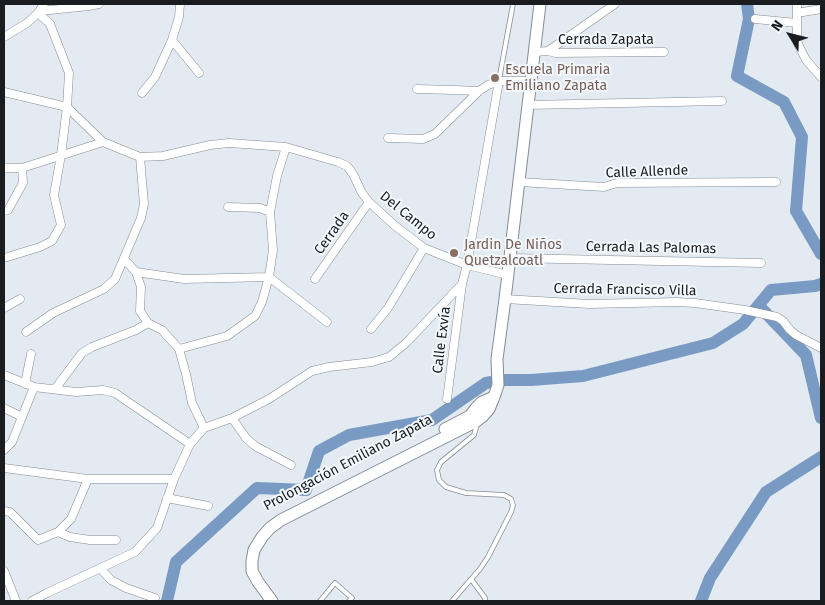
<!DOCTYPE html>
<meta charset="utf-8">
<style>
body{margin:0}
#map{position:relative;width:825px;height:605px;overflow:hidden;background:#e4eaf2;font-family:"Fira Sans",sans-serif}
canvas{display:block}
.frame{position:absolute;inset:0;border:5px solid #1a1c1f;pointer-events:none}
.north{position:absolute;left:765px;top:10px;width:50px;height:50px;-webkit-text-stroke:4px #f2f8fd;paint-order:stroke;rotate:306deg;font-size:14px;font-weight:700;line-height:20px;text-align:center;color:#1a1c1f}
.north::after{content:'';display:block;margin:auto;width:18px;height:22px;background:#1a1c1f;clip-path:polygon(50% 0,100% 100%,50% 72%,0 100%)}
</style>
<div id="map">
<canvas width="825" height="605"></canvas>
<div class="frame"></div>
<div class="north">N</div>
</div>
<script>
const c = document.querySelector('canvas').getContext('2d');
c.lineJoin = 'round';
const toPath = rows => new Path2D(rows.map(r => 'M' + r).join(''));
function trace(path, color, width, dash) { c.strokeStyle = color; c.lineWidth = width; c.lineCap = dash ? 'butt' : 'round'; c.setLineDash(dash || []); c.stroke(path); }
function label(font, color, halo, rows, align = 'center') {
  c.font = font + ' "Fira Sans",sans-serif'; c.lineWidth = 4; c.setLineDash([]); c.textBaseline = 'middle'; c.strokeStyle = halo; c.fillStyle = color; for (const [text, x, y, turn = 0] of rows) {
    c.save(); c.translate(x, y); c.rotate((+turn || 0) * Math.PI / 180); c.textAlign = isNaN(turn) ? turn : align; if (halo) c.strokeText(text, 0, 0); c.fillText(text, 0, 0); c.restore();
  }
}
const river = toPath([
 [747,4,749,19,737,76,784,102,802,137,796,211,821,254],
 [761,308,806,355,821,418],
 [167,601,176,562,257,488,306,490,319,451,349,435,432,420,486,383,502,380,531,380,583,376,713,343,743,324,771,290,815,286,821,284],
 [701,601,710,578,766,492,821,457]
]);
const lane = toPath([
 [499,80,513,4],
 [471,579,485,598,485,601],
 [320,601,335,583,352,598,349,601],
 [452,601,480,569,488,557,511,512,513,505,511,499,504,495,466,493,446,487,439,480,437,470,441,462,474,435,476,428,476,425]
]);
const street = toPath([
 [797,4,797,35,798,44,806,60,821,77],
 [40,11,89,6,99,4],
 [797,13,821,9],
 [755,19,797,23],
 [4,37,27,23,38,13,44,4],
 [172,40,199,73],
 [548,51,556,53,664,52],
 [534,52,548,51,615,4],
 [417,89,454,90,479,91],
 [4,92,67,107,103,142,140,157,163,156,210,145,229,143,286,147,338,162,347,166,353,174,362,193,369,202,394,225,424,248,467,265,508,275],
 [142,93,155,77,172,40,179,17,180,4],
 [527,105,722,101],
 [388,138,423,139,435,134,479,91,488,85,499,81,530,81],
 [4,168,22,168,103,142],
 [519,182,604,187,617,183,776,182],
 [228,207,260,208,270,212],
 [4,211,8,210,23,183,22,168],
 [4,258,40,247,52,241,61,225,54,195,61,155,67,107,69,73,50,24,38,13],
 [510,258,761,263],
 [124,259,136,272,141,287,140,311,148,323,162,330,179,349,186,374,192,403,204,428],
 [136,272,184,279,269,277,327,322],
 [315,279,369,202],
 [505,299,589,304,677,302,695,303,745,310,777,317,783,321,790,330,796,335,821,348],
 [4,308,20,299],
 [371,329,388,308,424,248],
 [26,332,53,313,104,289,115,279,141,218,144,204,140,157],
 [179,349,227,336,255,316,262,302,269,277,273,250,270,212,277,176,286,147],
 [4,375,34,387,76,392,103,390,115,393,190,444],
 [25,384,31,354],
 [55,389,82,353,92,347,136,330,148,323],
 [447,399,462,284],
 [4,408,22,417],
 [232,418,246,438,255,446,291,465],
 [4,450,12,442,34,387],
 [4,468,88,479,174,479],
 [167,498,208,506],
 [4,511,10,512,38,540,58,532,71,519,88,479],
 [58,532,70,537,90,540,116,540],
 [100,568,111,580,126,588,155,598],
 [4,571,16,601],
 [32,601,47,593,135,552,157,528,174,479,190,444,204,428,232,418,269,399,312,371,329,367,372,362,389,357,406,343,462,284,467,265,499,81]
]);
const secondary = toPath([
 [445,429,470,416,476,408,482,402,494,397],
 [272,601,258,582,252,571,252,561,254,550,262,537,270,528,281,520,475,422,483,416,489,409,494,397,498,385,497,359,505,299,540,4]
]);
const markers = [
 [495,78,5,"#8d6e63"],
 [454,253,5,"#8d6e63"]
];
const streetNames = [
 ["Cerrada Zapata",606,40],
 ["Calle Allende",647,172,-2],
 ["Del Campo",408,216,39],
 ["Cerrada",332,233,-55],
 ["Cerrada Las Palomas",651,248,1],
 ["Cerrada Francisco Villa",625,290,1],
 ["Calle Exvía",442,340,-83],
 ["Prolongación Emiliano Zapata",348,463,-28]
];
const educationNames = [
 ["Escuela Primaria",505,70],
 ["Emiliano Zapata",505,86],
 ["Jardin De Niños",464,245],
 ["Quetzalcoatl",464,261]
];
trace(river, '#799ac3', 12);
trace(lane, '#858b91', 5.5);
trace(street, '#858b91', 9);
trace(secondary, '#858b91', 13);
trace(lane, '#fff', 4);
trace(street, '#fff', 8);
trace(secondary, '#fff', 11);
for (const [x, y, r, color] of markers) { const dot = new Path2D(); dot.arc(x, y, r, 0, 2 * Math.PI); c.fillStyle = color; c.fill(dot); trace(dot, '#f2f8fd', 2); }
label('14px', '#1a1c1f', '#f2f8fd', streetNames);
label('14px', '#785e54', '#f2f8fd', educationNames, 'left');
</script>
